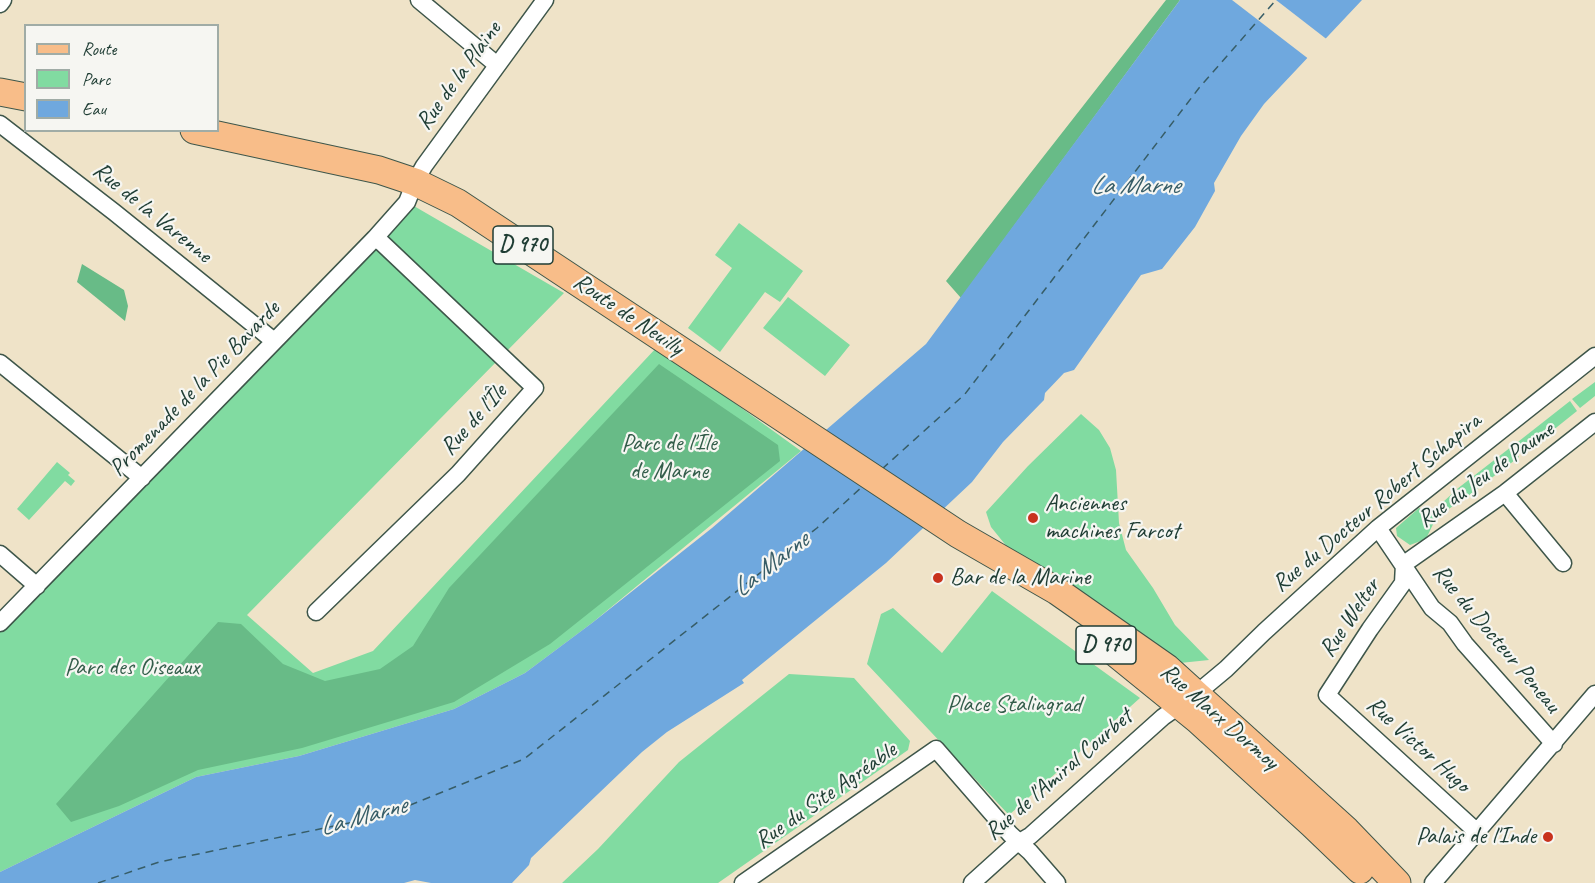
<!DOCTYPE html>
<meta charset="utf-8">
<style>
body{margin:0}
#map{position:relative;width:1595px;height:883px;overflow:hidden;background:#efe3c8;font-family:Caveat,sans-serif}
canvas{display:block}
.legend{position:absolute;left:24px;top:24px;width:195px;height:108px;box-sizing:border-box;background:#f6f6f2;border:2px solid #a0aca6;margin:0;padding:8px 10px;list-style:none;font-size:18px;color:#1f3d34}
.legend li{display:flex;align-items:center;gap:12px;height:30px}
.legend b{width:30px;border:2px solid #a0aca6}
</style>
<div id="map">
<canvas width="1595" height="883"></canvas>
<ul class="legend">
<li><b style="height:8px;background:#f8bd89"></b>Route</li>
<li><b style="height:16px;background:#81dba1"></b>Parc</li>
<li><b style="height:16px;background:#6fa8de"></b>Eau</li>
</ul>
</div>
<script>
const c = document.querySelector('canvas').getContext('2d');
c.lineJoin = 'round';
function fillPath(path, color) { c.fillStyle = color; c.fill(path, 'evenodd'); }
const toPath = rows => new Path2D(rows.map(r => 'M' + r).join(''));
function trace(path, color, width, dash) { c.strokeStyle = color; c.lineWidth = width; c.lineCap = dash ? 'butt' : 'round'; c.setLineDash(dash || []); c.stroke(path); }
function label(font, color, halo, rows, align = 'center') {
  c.font = font + ' Caveat,sans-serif'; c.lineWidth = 4.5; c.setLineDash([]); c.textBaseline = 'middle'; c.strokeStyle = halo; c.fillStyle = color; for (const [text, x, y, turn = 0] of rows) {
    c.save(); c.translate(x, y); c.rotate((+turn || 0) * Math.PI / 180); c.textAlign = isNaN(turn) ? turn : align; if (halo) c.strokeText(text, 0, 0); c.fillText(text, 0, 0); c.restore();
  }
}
const green = toPath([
 [407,202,564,293,247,615,313,673,373,651,657,347,801,451,592,623,525,673,454,709,299,756,196,777,0,872,0,623],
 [739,223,803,271,780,302,765,292,720,352,688,328,732,268,715,255],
 [788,297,850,345,825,376,763,328],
 [1595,382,1595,396,1580,408,1572,399],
 [1570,401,1577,411,1522,455,1514,445],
 [1081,414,1099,430,1110,448,1116,470,1119,523,1126,550,1153,588,1175,625,1209,660,1180,663,1008,548,991,527,986,512,1028,466],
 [1511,447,1519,457,1464,499,1457,489],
 [57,462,70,473,68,475,75,481,71,486,65,481,29,520,17,509],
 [1454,492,1460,501,1436,518,1426,539,1410,545,1397,536,1396,528,1419,508,1432,512],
 [992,591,1140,698,1009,815,867,664,881,614,893,608,942,653],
 [789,674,854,678,910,741,908,750,718,883,562,883,598,849,679,762]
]);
const forest = toPath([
 [1166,0,1180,0,961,298,946,281],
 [82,264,124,290,128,306,125,321,77,282],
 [659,364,778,445,780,461,550,644,454,702,302,748,198,770,119,806,71,822,56,804,218,622,241,624,283,664,325,681,380,669,413,646,449,588]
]);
const water = toPath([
 [1180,0,1362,0,1264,104,1241,136,1214,183,1215,191,1195,227,1162,269,1141,275,1074,370,1064,373,1045,393,1044,400,1003,442,972,482,886,563,742,680,744,683,667,732,642,752,531,858,529,865,512,883,431,883,415,880,404,883,0,883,0,872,196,777,299,756,454,709,525,673,592,623,712,528,926,344]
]);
const pier = toPath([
 [1232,0,1276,0,1329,41,1310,60]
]);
const ferry = toPath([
 [882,469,965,394,1199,88,1276,0],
 [98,883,159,862,383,816,524,759,817,528,863,486]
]);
const minor = toPath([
 [419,0,497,65],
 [0,4,3,0],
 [0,124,114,212,274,341],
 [0,363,142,478],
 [1505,493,1563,563],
 [1378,528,1432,608,1450,623,1465,644,1554,744],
 [0,554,37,586],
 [1404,564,1403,583,1370,629,1327,695,1476,831],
 [1404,564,1505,493,1595,422],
 [316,612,458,474,535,388,382,243,375,238],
 [0,623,375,238,407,202,415,182,424,166,545,0],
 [743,883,936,749,1010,834,1030,852,1057,883],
 [972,883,1013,846,1030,836,1163,717,1196,694,1226,669,1264,632,1378,528,1595,356],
 [1433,883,1595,694]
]);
const primary = toPath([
 [0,92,26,97],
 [194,130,379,170,415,182,458,203,958,534,1057,591,1167,668,1346,830,1397,883],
 [1113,651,1198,720,1312,824,1360,870]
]);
const markers = [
 [1033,518,6,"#c8321e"],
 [938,578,6,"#c8321e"],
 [1548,837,6,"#c8321e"]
];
const shields = [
 [523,245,60],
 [1106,645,60]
];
const shieldNames = [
 ["D 970",523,245],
 ["D 970",1106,645]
];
const streetNames = [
 ["Rue de la Plaine",459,76,-54],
 ["Rue de la Varenne",152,213,39],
 ["Route de Neuilly",628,315,34],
 ["Promenade de la Pie Bavarde",195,389,-46],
 ["Rue de l'Île",474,420,-48],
 ["Rue du Jeu de Paume",1486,475,-36],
 ["Rue du Docteur Robert Schapira",1377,503,-40],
 ["Rue Welter",1350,618,-56],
 ["Rue du Docteur Peneau",1496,639,50],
 ["Rue Marx Dormoy",1219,717,41],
 ["Rue Victor Hugo",1418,745,42],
 ["Rue de l'Amiral Courbet",1059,775,-41],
 ["Rue du Site Agréable",826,796,-35]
];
const parkNames = [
 ["Parc de l'Île",669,444],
 ["de Marne",669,472],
 ["Parc des Oiseaux",132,668],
 ["Place Stalingrad",1014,705]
];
const poiNames = [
 ["Anciennes",1045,504],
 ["machines Farcot",1045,532],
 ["Bar de la Marine",950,578],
 ["Palais de l'Inde",1536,837,"right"]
];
const waterNames = [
 ["La Marne",1135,186],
 ["La Marne",771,565,-38],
 ["La Marne",363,817,-15]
];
fillPath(green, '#81dba1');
fillPath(forest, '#68bb87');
fillPath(water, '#6fa8de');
fillPath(pier, '#efe3c8');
trace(ferry, '#375d67', 1.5, [8, 6]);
trace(minor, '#3e564a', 19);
trace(primary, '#3e564a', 29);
trace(minor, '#fff', 16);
trace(primary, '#f8bd89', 27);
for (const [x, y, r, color] of markers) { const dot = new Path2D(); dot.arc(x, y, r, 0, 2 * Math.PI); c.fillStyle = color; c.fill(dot); trace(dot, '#f6f6f2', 2); }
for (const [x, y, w] of shields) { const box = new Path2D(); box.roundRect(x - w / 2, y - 19, w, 38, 4.5); c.fillStyle = '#f6f6f2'; c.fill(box); trace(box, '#1f3d34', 1.5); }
label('bold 22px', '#1f3d34', null, shieldNames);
label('24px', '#1f3d34', '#f6f6f2', streetNames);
label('24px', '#335d4a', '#f6f6f2', parkNames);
label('24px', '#1f3d34', '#f6f6f2', poiNames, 'left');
label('italic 26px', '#375d67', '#f6f6f2', waterNames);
</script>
